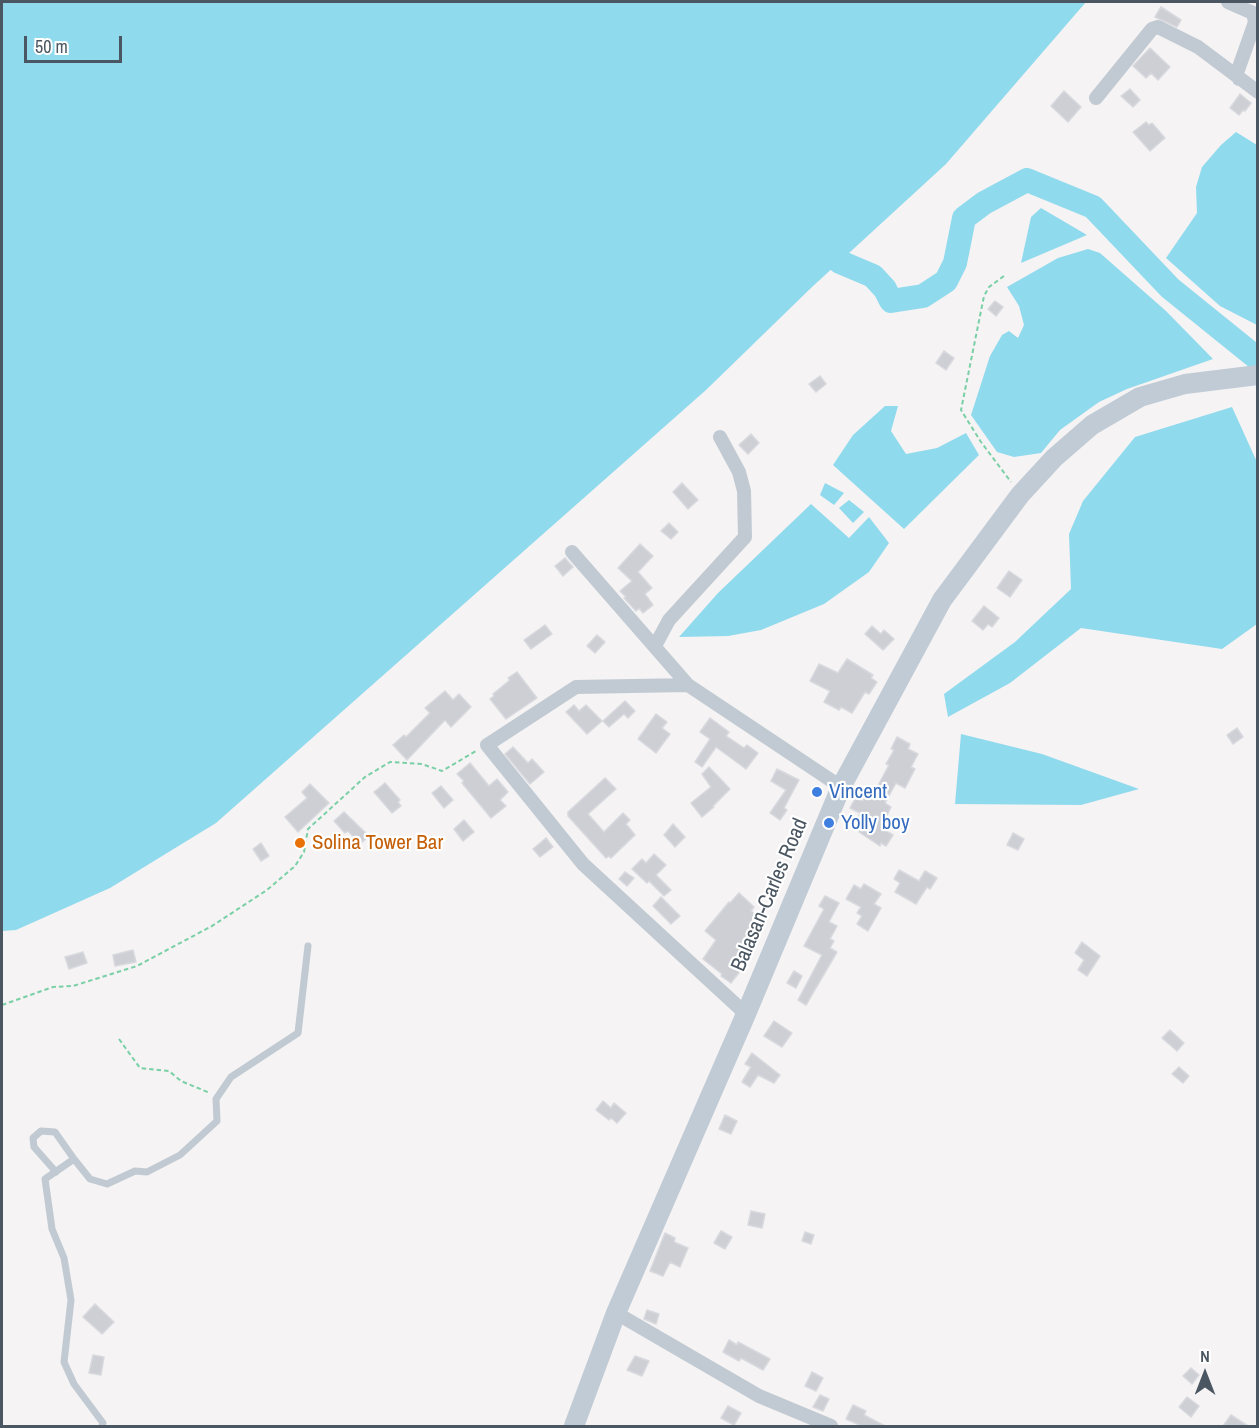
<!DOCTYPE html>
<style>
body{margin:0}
#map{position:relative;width:1259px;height:1428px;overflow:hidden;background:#f5f3f3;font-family:"Archivo Narrow",sans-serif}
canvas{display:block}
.frame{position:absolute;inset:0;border:3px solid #4a5661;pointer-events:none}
.north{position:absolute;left:1175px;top:1344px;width:60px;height:60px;-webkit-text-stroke:4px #fff;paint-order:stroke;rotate:0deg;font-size:16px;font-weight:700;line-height:24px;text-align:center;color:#4a5661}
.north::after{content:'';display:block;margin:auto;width:21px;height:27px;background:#4a5661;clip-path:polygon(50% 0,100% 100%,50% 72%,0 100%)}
.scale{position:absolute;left:24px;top:36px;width:98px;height:27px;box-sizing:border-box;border:3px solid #4a5661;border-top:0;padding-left:8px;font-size:18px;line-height:21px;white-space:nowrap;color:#4a5661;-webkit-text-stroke:4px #fff;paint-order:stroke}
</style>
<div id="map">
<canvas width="1259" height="1428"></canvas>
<div class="frame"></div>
<div class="north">N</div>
<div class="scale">50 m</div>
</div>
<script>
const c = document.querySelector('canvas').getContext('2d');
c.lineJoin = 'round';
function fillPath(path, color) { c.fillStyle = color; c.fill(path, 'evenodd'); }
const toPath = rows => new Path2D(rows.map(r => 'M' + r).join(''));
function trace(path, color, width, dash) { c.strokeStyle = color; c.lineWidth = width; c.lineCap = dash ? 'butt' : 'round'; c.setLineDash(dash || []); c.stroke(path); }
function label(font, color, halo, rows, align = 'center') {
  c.font = font + ' "Archivo Narrow",sans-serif'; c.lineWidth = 4.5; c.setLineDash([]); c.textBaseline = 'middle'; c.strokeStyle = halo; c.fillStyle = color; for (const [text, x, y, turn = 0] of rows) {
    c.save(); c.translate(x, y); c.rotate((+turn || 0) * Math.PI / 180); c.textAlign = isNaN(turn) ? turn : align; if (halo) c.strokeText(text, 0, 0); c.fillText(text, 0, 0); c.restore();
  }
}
const water = toPath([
 [2,2,1086,2,946,164,812,287,706,390,216,823,110,888,16,930,2,931],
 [1236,132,1257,145,1257,325,1220,306,1166,258,1197,213,1196,187,1202,167,1221,145],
 [1041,208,1087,235,1021,263,1031,217],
 [1088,249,1100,253,1166,311,1213,359,1127,389,1099,402,1060,430,1041,453,1014,457,997,452,971,415,990,356,1002,335,1009,331,1018,338,1024,325,1019,306,1007,287,1058,258],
 [885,406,898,406,891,431,906,454,937,448,966,433,979,455,904,529,833,465,853,435],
 [1232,407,1257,462,1257,624,1222,649,1081,628,1010,683,948,717,944,694,1015,642,1071,589,1069,534,1083,501,1135,437],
 [825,483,844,493,834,505,820,495],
 [849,500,864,512,853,523,839,508],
 [811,504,849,538,869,517,889,543,869,572,824,604,761,630,728,636,679,637,718,593],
 [961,734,1042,754,1139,789,1081,805,955,804]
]);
const river = toPath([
 [840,262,873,276,885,289,891,301,923,296,946,281,955,263,964,218,984,203,1027,180,1093,207,1170,288,1258,359]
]);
const building = toPath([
 [1161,7,1181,20,1177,27,1155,17,1161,7],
 [1150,48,1170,67,1158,80,1151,73,1146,78,1133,66,1150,48],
 [1130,89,1140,100,1133,107,1121,96,1130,89],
 [1064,91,1081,107,1068,122,1051,106,1064,91],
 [1240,94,1251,103,1245,111,1243,110,1239,115,1230,108,1240,94],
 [1146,122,1149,125,1152,123,1165,138,1150,151,1133,132,1146,122],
 [995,301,1003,307,996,316,988,309,995,301],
 [944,351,954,358,946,370,936,363,944,351],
 [820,376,826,384,816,392,809,384,820,376],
 [751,434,759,443,748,454,739,445,751,434],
 [682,483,698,500,688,509,673,492,682,483],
 [669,523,678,532,671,539,661,531,669,523],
 [640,544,653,556,638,572,652,588,645,594,653,605,643,613,639,608,636,611,624,598,626,597,620,591,632,581,618,568,640,544],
 [565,558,573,567,563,576,555,566,565,558],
 [1009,571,1022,580,1010,597,997,588,1009,571],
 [984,606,999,618,992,627,988,624,983,630,972,621,984,606],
 [545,625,552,634,531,649,524,640,545,625],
 [872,626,881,634,884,630,894,639,883,650,865,634,872,626],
 [597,635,605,642,595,653,587,646,597,635],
 [847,659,873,675,871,678,877,682,869,694,865,692,852,713,841,707,839,710,824,702,830,691,810,681,819,664,838,673,847,659],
 [517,672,537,698,506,719,490,699,494,696,493,694,510,680,508,678,517,672],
 [445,691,453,700,459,694,471,707,451,727,445,720,407,760,393,745,404,735,406,737,430,713,425,708,445,691],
 [625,701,635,711,628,718,624,714,609,727,603,721,625,701],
 [574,705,579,711,586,705,602,721,587,734,566,712,574,705],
 [656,714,667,722,662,728,670,734,656,753,638,739,656,714],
 [710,718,729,732,726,736,744,748,747,745,758,753,746,769,716,747,702,767,695,762,710,739,700,732,710,718],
 [1237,728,1243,737,1233,744,1227,735,1237,728],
 [897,737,910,744,908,749,918,754,911,767,915,769,905,788,896,783,885,803,891,807,881,828,893,835,886,846,881,843,880,846,859,832,863,826,856,823,860,813,850,808,856,797,863,801,868,791,874,793,889,765,886,764,894,750,891,749,897,737],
 [513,747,528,763,532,759,544,772,530,784,505,754,513,747],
 [470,763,489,786,497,779,508,792,500,800,506,806,491,818,462,783,464,781,457,774,470,763],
 [709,767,730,789,713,806,714,807,702,817,691,803,711,787,702,774,709,767],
 [777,769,799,780,784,808,787,810,780,820,770,813,786,790,771,781,777,769],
 [605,778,616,789,588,814,604,832,623,813,630,820,626,824,635,835,611,858,609,856,606,858,568,816,568,812,605,778],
 [385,783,400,800,398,802,401,806,392,813,374,792,385,783],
 [310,784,329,803,298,832,285,817,307,798,302,792,310,784],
 [441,786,453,800,444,808,432,793,441,786],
 [344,812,369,836,360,844,348,831,345,833,334,821,344,812],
 [464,820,474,832,463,841,454,829,464,820],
 [673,824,685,837,675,847,664,835,673,824],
 [1013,833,1024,839,1018,850,1007,845,1013,833],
 [546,838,553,847,540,857,533,849,546,838],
 [261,843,269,856,261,861,253,849,261,843],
 [654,854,666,865,656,875,671,890,664,896,649,881,647,883,632,869,642,859,646,863,654,854],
 [899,870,919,881,925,871,937,878,930,889,927,887,916,904,895,892,900,883,894,879,899,870],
 [625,872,634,878,627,886,619,879,625,872],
 [864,884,881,894,874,904,881,908,868,931,857,924,862,916,857,913,861,907,846,899,854,885,861,889,864,884],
 [739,893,754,907,751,911,763,920,732,964,741,970,731,983,721,976,722,974,703,959,716,940,705,931,729,902,730,903,739,893],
 [825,896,839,903,829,922,837,926,830,939,834,941,830,948,837,952,806,1005,798,1000,822,955,804,946,824,909,819,906,825,896],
 [661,897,680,916,671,924,653,906,661,897],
 [1082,942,1100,956,1087,976,1078,970,1084,960,1075,953,1082,942],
 [133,950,136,962,115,966,113,955,133,950],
 [83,952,87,963,69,969,65,957,83,952],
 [794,971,802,976,796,988,787,983,794,971],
 [774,1021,792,1033,782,1047,764,1036,774,1021],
 [1170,1030,1184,1043,1177,1051,1162,1038,1170,1030],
 [752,1053,780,1075,774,1083,758,1075,750,1087,742,1082,751,1067,745,1064,752,1053],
 [1179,1067,1189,1076,1183,1083,1172,1074,1179,1067],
 [603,1101,611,1108,614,1103,626,1113,617,1123,611,1118,609,1120,596,1110,603,1101],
 [725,1115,737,1121,731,1134,719,1129,725,1115],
 [751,1211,765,1214,762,1228,748,1225,751,1211],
 [721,1231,732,1237,725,1249,714,1243,721,1231],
 [805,1232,814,1235,811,1244,802,1241,805,1232],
 [665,1233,675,1238,674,1242,688,1248,680,1267,670,1262,663,1276,650,1271,665,1233],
 [95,1304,114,1322,102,1334,83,1317,95,1304],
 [647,1310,659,1314,656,1324,644,1319,647,1310],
 [729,1340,737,1345,738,1342,770,1359,763,1370,741,1358,739,1361,723,1352,729,1340],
 [93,1355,104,1357,101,1375,89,1373,93,1355],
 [635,1356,649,1361,642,1376,627,1370,635,1356],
 [1191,1368,1199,1375,1192,1384,1183,1376,1191,1368],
 [812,1372,823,1378,816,1391,805,1386,812,1372],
 [820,1395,829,1399,823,1411,813,1407,820,1395],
 [1187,1397,1199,1406,1191,1417,1179,1407,1187,1397],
 [853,1405,866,1411,864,1415,885,1426,862,1426,846,1419,853,1405],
 [728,1406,741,1413,734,1425,721,1418,728,1406],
 [1231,1415,1248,1426,1223,1426,1231,1415]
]);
const path = toPath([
 [1004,276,989,287,984,296,961,410,981,442,1011,482],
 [2,1005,53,987,73,986,137,966,212,926,267,890,295,866,304,852,308,829,365,777,390,762,422,764,442,771,476,751],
 [119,1039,140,1068,169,1071,181,1081,210,1093]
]);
const service = toPath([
 [56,1172,34,1147,33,1138,41,1131,55,1132,74,1159],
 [102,1426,103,1423,74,1384,64,1362,71,1300,64,1258,52,1229,45,1179,74,1159,90,1179,107,1184,135,1171,147,1172,180,1155,217,1121,216,1099,231,1077,298,1033,308,946]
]);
const minor = toPath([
 [1228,2,1253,13,1255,22,1237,73,1239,79],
 [1096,98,1152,29,1158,27,1198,47,1258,92],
 [572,552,688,685],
 [655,646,669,620,745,537,744,491,739,472,720,437],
 [746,1014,583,864,487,745,576,687,688,685,841,787],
 [616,1313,759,1396,831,1426]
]);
const secondary = toPath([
 [574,1426,616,1313,746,1014,841,787,942,600,1020,495,1054,458,1092,425,1140,397,1185,384,1258,375]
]);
const markers = [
 [817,792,6,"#3f7fe0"],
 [829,823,6,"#3f7fe0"],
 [300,843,6,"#e8710a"]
];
const shopNames = [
 ["Vincent",829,792],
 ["Yolly boy",841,823]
];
const foodNames = [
 ["Solina Tower Bar",312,843]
];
const streetNames = [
 ["Balasan-Carles Road",770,895,-67]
];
fillPath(water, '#90daee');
trace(river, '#90daee', 24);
fillPath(building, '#cdcfd5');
trace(building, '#d7d9de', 1.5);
trace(path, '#7ad0a6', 2, [4.5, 3]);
trace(service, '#c1cad2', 7);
trace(minor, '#c1cad2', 14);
trace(secondary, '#c1cbd6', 20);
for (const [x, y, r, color] of markers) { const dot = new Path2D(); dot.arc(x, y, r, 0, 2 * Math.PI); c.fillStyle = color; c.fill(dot); trace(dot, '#fff', 2); }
label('21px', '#366cbe', '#fff', shopNames, 'left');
label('21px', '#c56008', '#fff', foodNames, 'left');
label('21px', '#4a5661', '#fff', streetNames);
</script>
